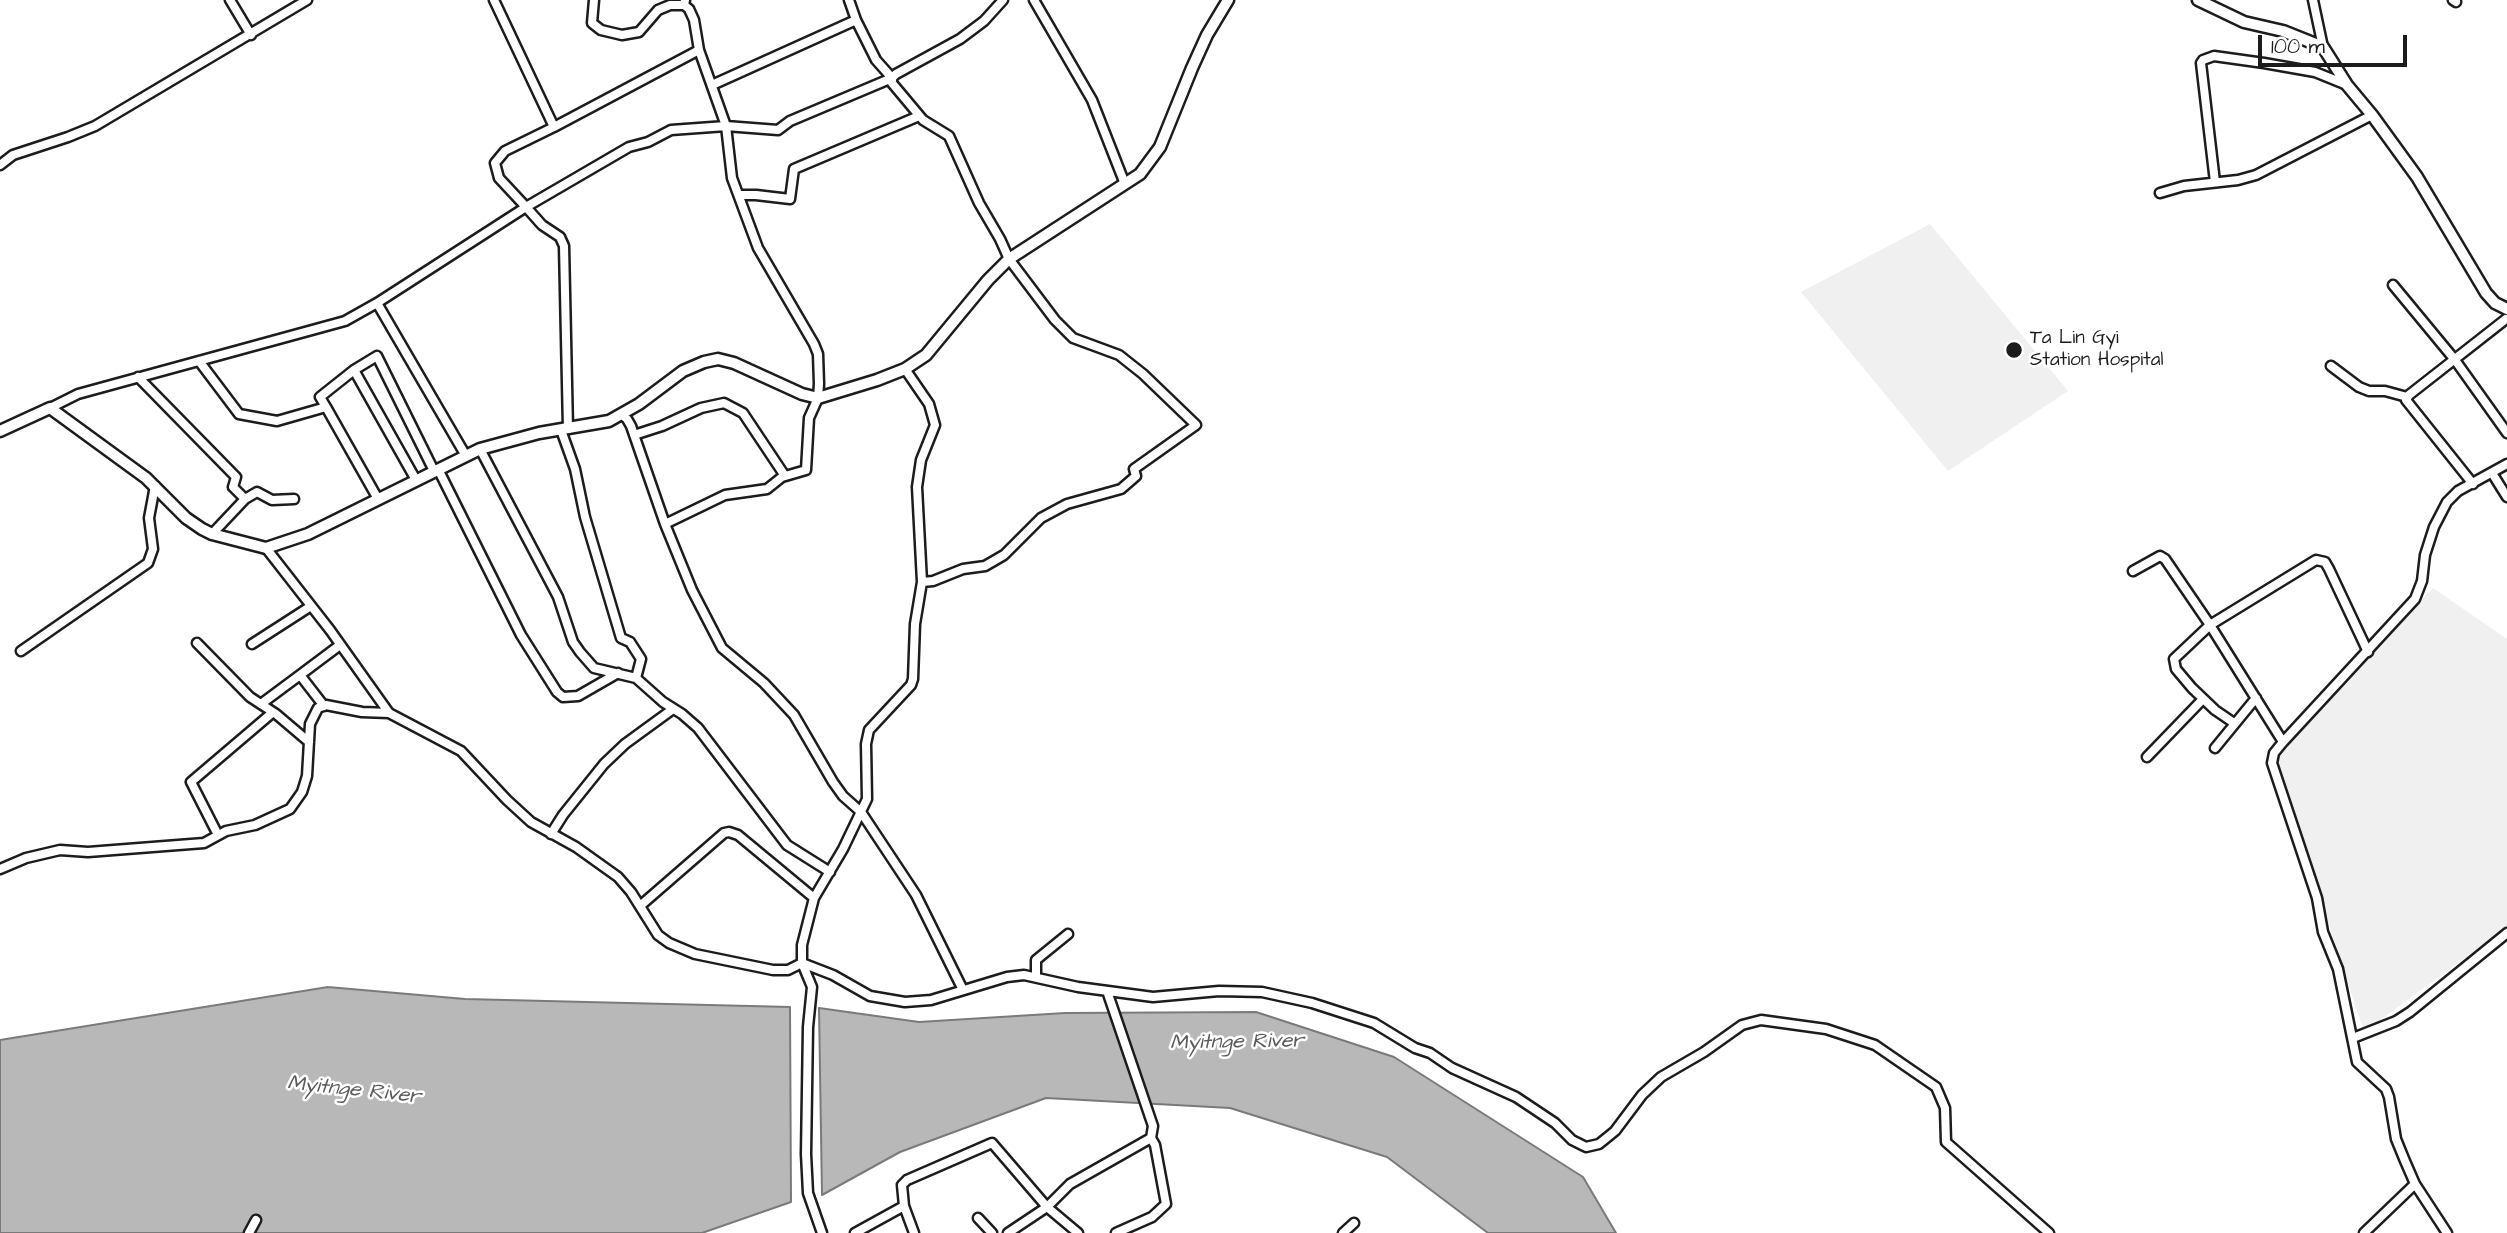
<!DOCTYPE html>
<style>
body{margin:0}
#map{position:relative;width:2507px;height:1233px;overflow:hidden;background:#fff;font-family:"Architects Daughter",sans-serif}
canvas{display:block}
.scale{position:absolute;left:2258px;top:35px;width:149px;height:32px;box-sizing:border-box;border:4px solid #1c1c1c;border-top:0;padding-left:9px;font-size:21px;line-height:24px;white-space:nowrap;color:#1c1c1c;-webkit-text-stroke:5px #fff;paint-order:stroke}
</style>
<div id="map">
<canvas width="2507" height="1233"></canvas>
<div class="scale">100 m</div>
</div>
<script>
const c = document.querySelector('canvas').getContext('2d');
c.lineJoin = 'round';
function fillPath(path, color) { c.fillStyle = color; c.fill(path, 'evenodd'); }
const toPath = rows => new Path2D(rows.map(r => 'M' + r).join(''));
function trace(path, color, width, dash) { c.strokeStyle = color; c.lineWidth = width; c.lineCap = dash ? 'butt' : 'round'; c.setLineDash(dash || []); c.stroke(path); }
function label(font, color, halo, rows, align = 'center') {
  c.font = font + ' "Architects Daughter",sans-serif'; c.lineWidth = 5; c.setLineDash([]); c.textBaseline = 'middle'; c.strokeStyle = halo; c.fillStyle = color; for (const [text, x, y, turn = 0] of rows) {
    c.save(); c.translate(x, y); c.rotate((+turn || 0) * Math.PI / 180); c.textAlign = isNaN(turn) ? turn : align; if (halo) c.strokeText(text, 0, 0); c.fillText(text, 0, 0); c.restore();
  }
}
const built = toPath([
 [1930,224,2068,391,1948,471,1801,292],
 [2433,588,2507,639,2507,927,2364,1032,2275,760,2372,650]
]);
const water = toPath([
 [328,987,465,999,790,1007,791,1202,702,1233,0,1233,0,1040,328,987],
 [819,1008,919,1022,1065,1013,1256,1012,1394,1057,1583,1177,1616,1233,1488,1233,1387,1157,1230,1108,1046,1098,900,1152,822,1195,819,1008]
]);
const minor = toPath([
 [230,0,251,35],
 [594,0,592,23,601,30,622,35,639,32,658,10,670,5,684,5],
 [1034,0,1092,100,1125,184],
 [2313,0,2323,47],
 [2453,0,2456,2],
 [712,85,856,20,849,0],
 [554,127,699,50],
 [0,165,13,155,68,137,95,126,307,0],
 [2215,182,2201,63,2203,60,2214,56,2264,63,2315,72,2347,85],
 [2160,193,2184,186,2238,180,2256,175,2372,115],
 [739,195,756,195,790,199,794,169,919,116],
 [2393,285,2455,360,2507,433],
 [377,303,466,456],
 [199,361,239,414,277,421,326,407,378,499],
 [2331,366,2359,387,2369,391,2385,391,2407,397],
 [354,370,416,480],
 [138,377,236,477,233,487,245,499],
 [326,407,320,397,354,370,377,356,434,471],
 [50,408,78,394,345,321,377,303,526,207,499,178,495,163,505,151,554,127,494,0],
 [621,414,627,419,631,426,665,524,692,590,722,648,764,683,794,715,833,782,843,796,861,812,916,895,963,990],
 [568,429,564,246,560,237,542,225,526,207,629,147,648,142,671,130,726,126,778,130,790,121,892,78,876,60,856,20],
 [561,430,575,469,585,517,621,638,630,642,641,659,636,678,663,702,682,714,698,728,787,845,830,872],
 [634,435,662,426,701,408,724,403,743,413,785,476],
 [480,449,558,597,573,642,580,652,594,668,636,678],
 [438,469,521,635,557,692,563,697,578,696,618,673],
 [2492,473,2507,497],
 [2473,484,2406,400,2409,395,2506,319],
 [665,524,725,495,767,489,782,477,806,470,809,418,818,398,819,384,818,354,814,344,758,248,732,178,726,126,699,50,694,20,689,9,684,5,685,0],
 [212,534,245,499,257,492,272,500,294,499],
 [266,548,330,630,389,713,461,751,507,800,531,822,576,847,618,877,631,892,658,935,669,943,695,954,773,970,788,970,802,963,833,975,870,996,905,1002,931,1000,1007,977,1024,975,1078,987,1153,997,1219,991,1262,992,1312,1003,1374,1023,1415,1048,1430,1053,1452,1068,1516,1097,1555,1123,1572,1140,1586,1147,1599,1144,1615,1131,1642,1095,1661,1077,1704,1052,1742,1025,1761,1020,1826,1029,1875,1045,1936,1087,1945,1108,1946,1142,2049,1233],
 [2133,571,2160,556,2165,559,2210,625,2283,742],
 [922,582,933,581,963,569,985,566,1004,555,1041,518,1067,504,1121,489,1136,476,1134,469,1196,425,1143,374,1119,355,1073,338,1055,320,1009,259,1000,239,979,203,949,136,923,120,892,83,892,78,896,74,960,39,984,21,1003,0],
 [197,643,250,697,276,714,309,742],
 [252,644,311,606],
 [21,651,148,563,153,549,149,518,155,486],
 [300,675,340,645],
 [261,704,300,675,324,706],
 [2234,723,2215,710,2192,688,2176,669,2174,659,2210,625,2316,560,2325,562,2329,569,2368,652],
 [2215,748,2256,698],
 [2147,757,2203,699],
 [551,834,563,815,604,764,625,744,673,709],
 [218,835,191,782,272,713],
 [0,869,26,858,60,850,88,852,204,843,226,831,255,825,290,809,302,792,307,776,310,724,318,708,326,705,362,712,389,713],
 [640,906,724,833,729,832,738,835,814,898],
 [1036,977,1036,960,1068,934],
 [2353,1038,2396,1021,2410,1012,2507,933],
 [904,1206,902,1185,907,1180,992,1143,1047,1207,1078,1233],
 [978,1218,992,1233],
 [249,1233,256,1220],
 [822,1233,808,1193,806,1154,808,1027,812,987,802,963,802,945,814,898,843,849,867,799,866,744,869,730,911,685,913,679,915,624,922,582,917,487,921,460,935,425,929,404,905,369],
 [855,1233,904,1206,914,1233],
 [1008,1233,1047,1207,1070,1184,1151,1138,1153,1126,1107,991],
 [1116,1233,1152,1217,1166,1204,1155,1145,1151,1138],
 [1343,1233,1354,1223],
 [2364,1233,2415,1184],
 [2447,1233,2415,1184,2405,1161,2396,1139,2389,1097,2386,1089,2357,1062,2338,969,2323,932,2317,898,2272,763,2274,753,2283,742,2415,599,2422,581,2425,555,2434,527,2447,502,2458,491,2507,464]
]);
const tertiary = toPath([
 [2198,0,2244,22,2283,31,2323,47,2347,85,2372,115,2417,177,2486,293,2495,303,2507,309],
 [0,431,50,408,146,478,186,518,202,529,212,534,266,548,308,534,480,449,539,433,609,421,639,404,683,371,704,362,718,359,734,363,802,394,818,398,877,380,905,369,926,355,988,280,1009,259,1140,174,1160,147,1192,68,1207,35,1228,0]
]);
const markers = [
 [2014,350,9,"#1c1c1c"]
];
const poiNames = [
 ["Ta Lin Gyi",2030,339],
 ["Station Hospital",2030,361]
];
const waterNames = [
 ["Myitnge River",1237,1043,-1],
 ["Myitnge River",354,1091,6]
];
fillPath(built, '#f0f0f0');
fillPath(water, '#b8b8b8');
trace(water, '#7a7a7a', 2);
trace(minor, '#1c1c1c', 13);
trace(tertiary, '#1c1c1c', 15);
trace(minor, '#fff', 8);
trace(tertiary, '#fff', 10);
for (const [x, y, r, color] of markers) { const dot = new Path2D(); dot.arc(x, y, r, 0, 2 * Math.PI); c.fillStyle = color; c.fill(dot); trace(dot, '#fff', 2.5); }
label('19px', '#1c1c1c', '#fff', poiNames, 'left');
label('italic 21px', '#5a5a5a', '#fff', waterNames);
</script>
